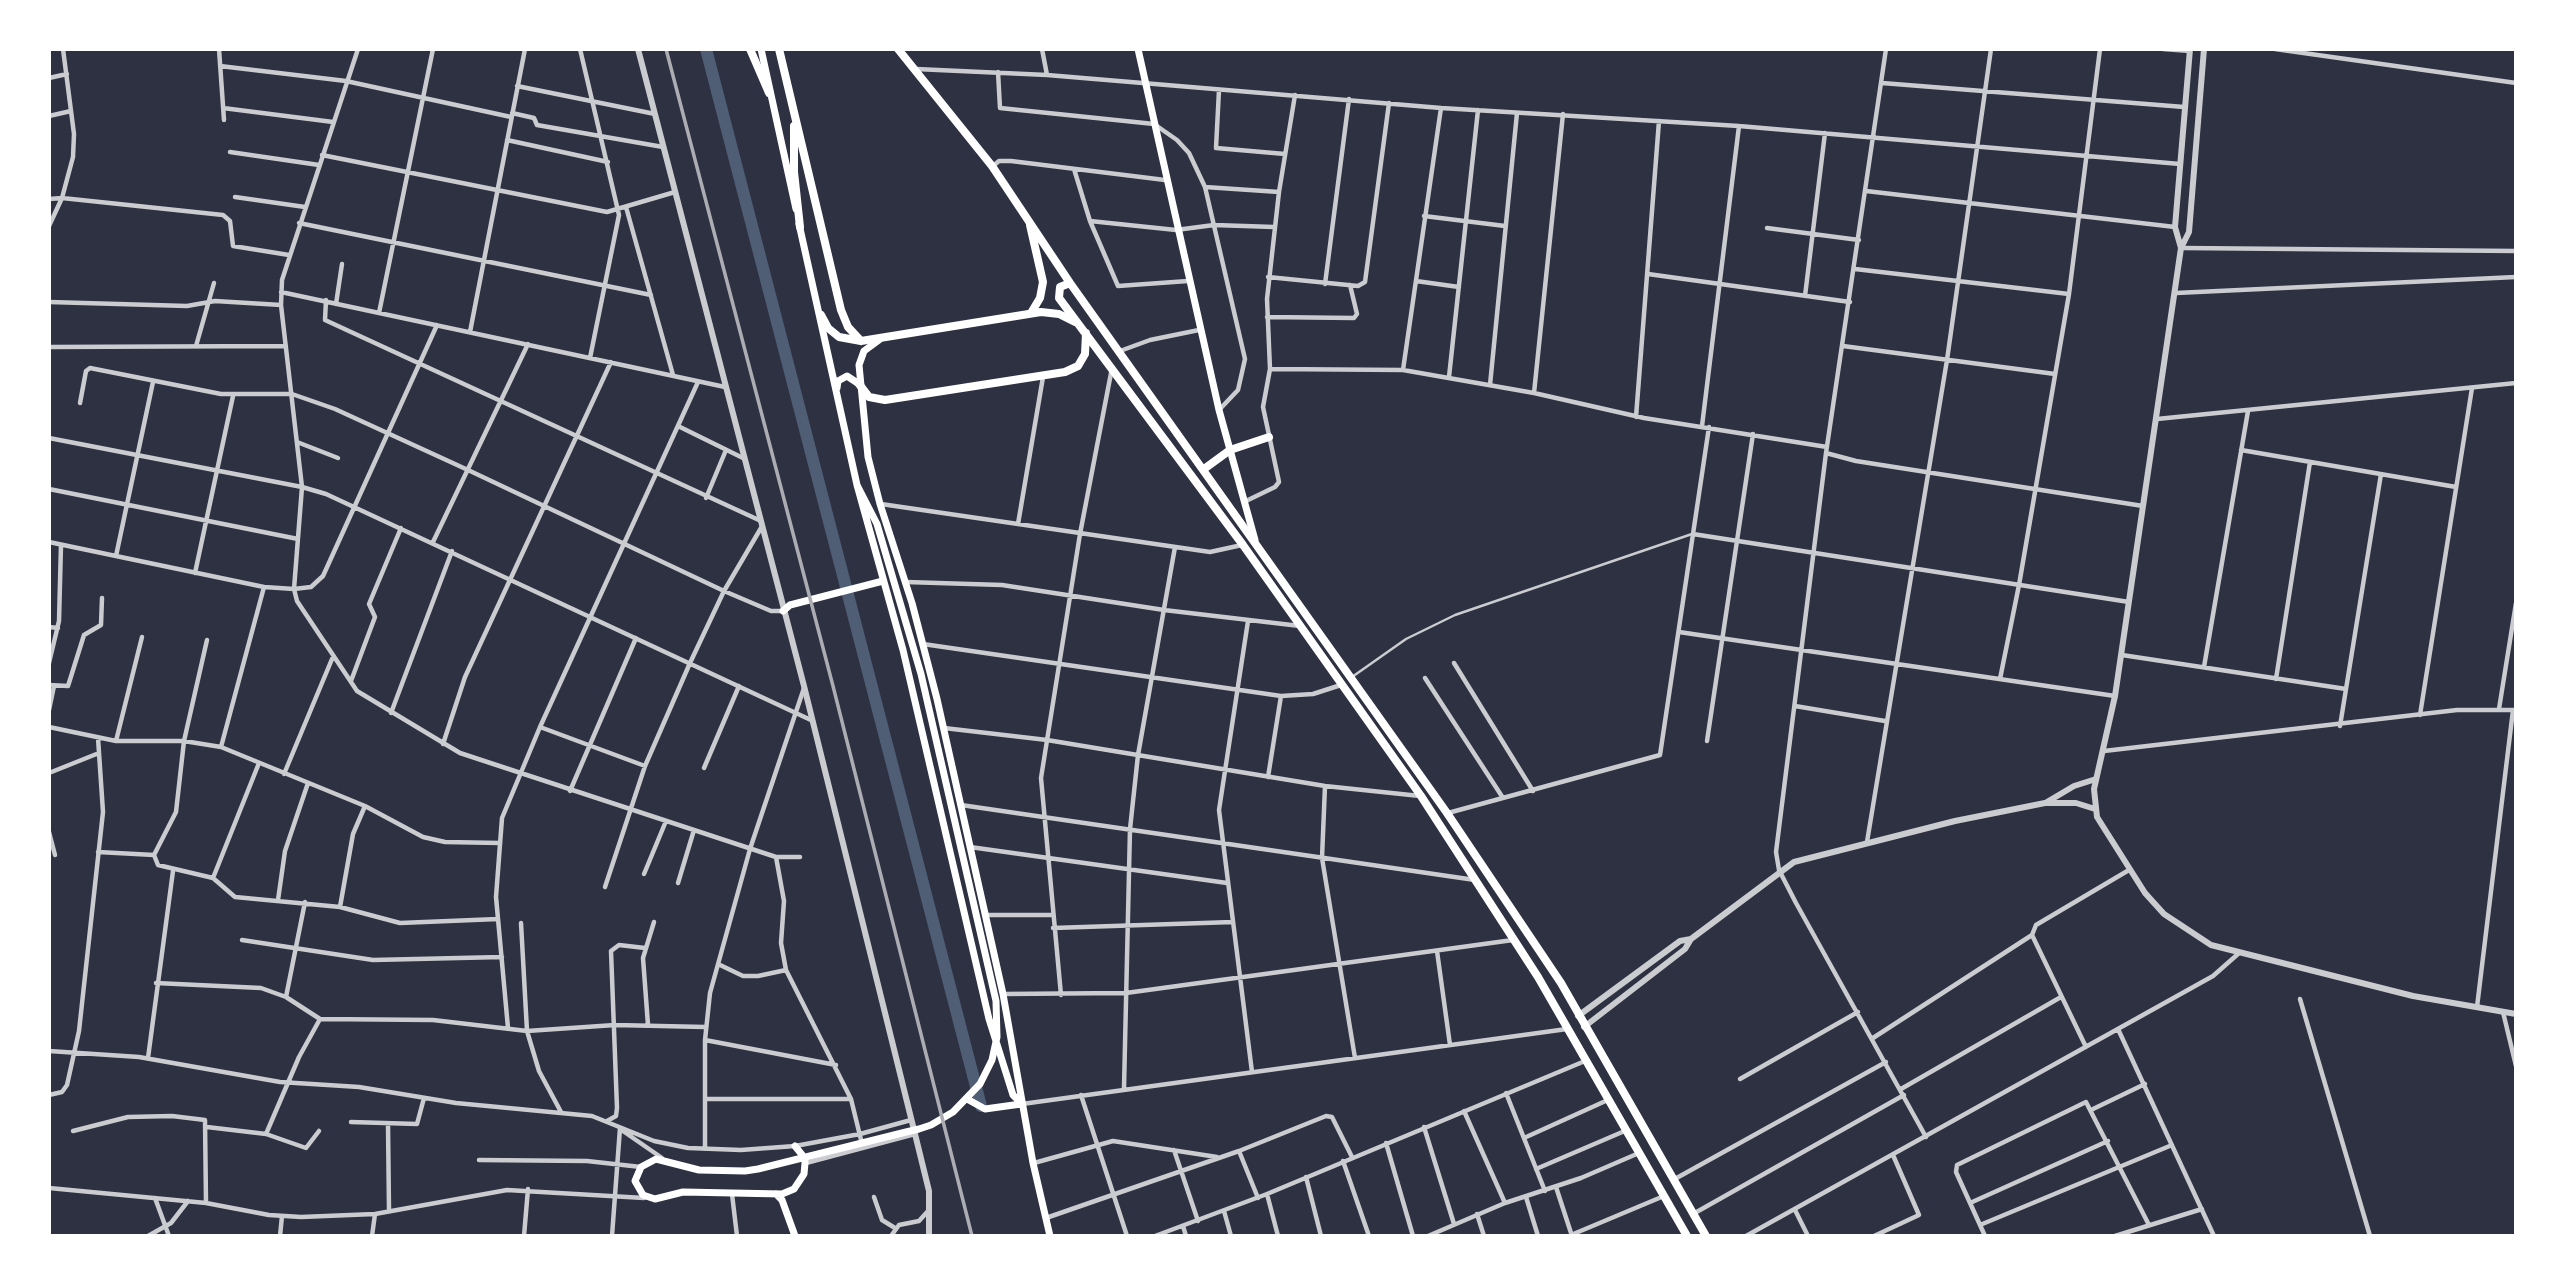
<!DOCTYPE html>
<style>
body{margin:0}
#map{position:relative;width:2565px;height:1285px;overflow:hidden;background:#2d3142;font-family:"Roboto Condensed",sans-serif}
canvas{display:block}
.frame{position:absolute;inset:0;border:51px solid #fff;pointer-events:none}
</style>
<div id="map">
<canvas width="2565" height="1285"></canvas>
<div class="frame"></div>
</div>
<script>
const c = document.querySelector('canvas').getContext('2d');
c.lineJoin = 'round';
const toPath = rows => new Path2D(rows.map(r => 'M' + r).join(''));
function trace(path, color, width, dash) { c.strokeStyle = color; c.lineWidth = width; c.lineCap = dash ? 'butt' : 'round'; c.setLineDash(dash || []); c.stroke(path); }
const canal = toPath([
 [706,49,981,1106]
]);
const service = toPath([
 [1352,677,1406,639,1455,615,1692,534]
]);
const minor = toPath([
 [219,49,224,120],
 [358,49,282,280,281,305,302,487,294,589,297,601,357,691,460,753,776,857,800,857],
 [580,49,619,215,590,358],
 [1042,49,1047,75],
 [1886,49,1826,453,1776,852,1779,870,1796,903,1926,1137],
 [2163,49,2190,51],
 [2275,49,2516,83],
 [220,66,346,81,511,117],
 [916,69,1047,75,1441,108,1739,126,2180,164],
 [998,72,1000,108,1154,124,1177,140,1189,153,1205,187,1245,359,1238,390,1219,410],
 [49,78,67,74],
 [1882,83,2184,107],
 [517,86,655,114],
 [1219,90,1216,148,1285,154],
 [223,108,333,122],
 [512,113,534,118,537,125,663,147],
 [49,116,71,111],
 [507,140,608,162],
 [230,152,319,165],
 [322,155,607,212,675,192],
 [993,166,999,161,1011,161,1165,180],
 [1074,169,1090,221,1118,286,1188,281],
 [1205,187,1279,192],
 [1866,191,2175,227],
 [235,197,305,207],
 [49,199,62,198,223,215,230,221,233,246,289,255],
 [626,207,673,375],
 [1424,216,1505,226],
 [1090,221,1176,230,1214,225,1274,227],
 [299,223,651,295],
 [49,226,62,198,73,157,74,134,63,49],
 [1767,228,1859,240],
 [2182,248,2516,251],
 [1855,269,2069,294],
 [1648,274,1850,302],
 [1268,277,1358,286,1365,282,1389,103],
 [1416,281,1459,287],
 [1325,284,1349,99],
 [281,292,725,387],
 [2176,293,2516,277],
 [1805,296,1825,133],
 [326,300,325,320,761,521],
 [49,302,187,306,215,301,281,305],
 [336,304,342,264],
 [379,313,433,49],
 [1267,317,1354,318,1357,314,1350,285],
 [470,332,525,49],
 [196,346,214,283],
 [1843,346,2055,374],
 [49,347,286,346],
 [1120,351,1150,340,1199,330],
 [1270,369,1403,370,1534,393,1644,418,1827,447],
 [1403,370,1441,108],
 [1449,377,1478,110],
 [1490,385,1517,113],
 [1534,393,1563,114],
 [80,403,86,371,90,368,221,394,292,394,335,409,468,470,724,591,771,611,783,611],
 [1636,417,1659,121],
 [2157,419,2516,383],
 [678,426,743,458],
 [1702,426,1739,126],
 [49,438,302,487,326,494,813,721],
 [297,442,338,458],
 [2241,450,2456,487],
 [1826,453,1856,461,2143,506],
 [49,489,298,539],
 [706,498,726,450],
 [1246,501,1275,487,1279,482,1263,407,1270,369,1267,299,1279,192,1295,95],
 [881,504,1210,552,1242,545],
 [1018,524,1043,377],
 [1693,534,2129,602],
 [49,542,264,587,294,589,311,587,323,576,437,325],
 [433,542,528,344],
 [116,556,153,382],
 [195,573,233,396],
 [906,582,1002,585,1164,610,1300,626],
 [1248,621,1219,810,1252,1072],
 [49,627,58,628],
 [1679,632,2115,696],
 [207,640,184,741,176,812,154,855,158,865,213,878,235,897,340,907,400,923,498,919],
 [923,644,1281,696,1313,694,1341,685],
 [2122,655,2346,689],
 [49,663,59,621,61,545],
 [1454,663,1533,791],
 [2204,667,2248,411],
 [1425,678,1503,798],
 [2000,679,2019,585,2069,294,2100,49],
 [2276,679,2310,462],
 [351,681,375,617,369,604,401,528],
 [49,685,68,686,84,635,101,625,102,598],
 [1795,706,1885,721],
 [2499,709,2516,603],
 [49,710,54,686],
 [391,713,452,551],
 [2420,715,2472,388],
 [2340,726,2381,474],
 [49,727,116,741,184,741,221,747,365,806,423,837,445,842,500,843],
 [540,727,645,766],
 [944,728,1047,740,1325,786,1420,796],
 [116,741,142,637],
 [1707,741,1753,434],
 [443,744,465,677,611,362],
 [221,747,264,587],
 [2104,751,2457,710,2516,710],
 [704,768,739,686],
 [49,773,99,753],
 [284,774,332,659],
 [1268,777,1281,696],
 [1325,786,1322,858,1355,1058],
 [570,791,636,638],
 [961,805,1475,880],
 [1448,813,1660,755,1709,427],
 [49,832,55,855],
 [1867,842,1947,360,1991,49],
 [970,847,1227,883],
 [98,852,154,855],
 [776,857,784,901,781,943,786,970,851,1099,863,1148],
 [644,874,666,821],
 [213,878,259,763],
 [678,883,694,830],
 [605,887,645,766,690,663,724,591,761,528],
 [278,900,285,851,308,783],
 [340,907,353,834,365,806],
 [985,915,1052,915],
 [521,923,527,1031,539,1071,561,1112],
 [1053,928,1233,922],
 [2032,935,2036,925,2129,870],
 [242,940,373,960,502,957],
 [1437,951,1450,1045],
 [718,964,743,976,758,976,786,970],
 [156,983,261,988,286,997,320,1019,433,1020,527,1031,615,1025,705,1027],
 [1003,994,1126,993,1513,940],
 [1061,995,1041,778,1080,534,1112,368],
 [286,997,305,902],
 [2300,999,2370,1236],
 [2477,1007,2513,710],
 [2503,1012,2516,1066],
 [648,1025,643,958,654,922],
 [508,1028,496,897,502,818,540,727,698,382],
 [2118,1029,2214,1236],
 [1873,1038,2032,935,2086,1047],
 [705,1040,836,1065],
 [49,1051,139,1057,280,1082,359,1087,456,1103,592,1116,654,1141,688,1148,741,1150,795,1146,860,1134,911,1120],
 [148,1058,173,871],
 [1740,1079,1858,1012],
 [1124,1088,1130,829,1138,755,1175,547],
 [1901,1089,2061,997],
 [1506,1093,1545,1191],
 [49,1095,62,1092,67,1085,79,1031,103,812,98,738],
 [1081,1095,1127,1236],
 [705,1099,851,1099],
 [1022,1104,1567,1029],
 [2093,1109,2145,1084],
 [1464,1111,1505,1203],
 [607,1121,616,1116,617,1108,611,951,619,945,645,948],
 [351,1122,417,1124,424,1098],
 [388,1124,389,1210],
 [207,1127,266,1134,299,1057,320,1019],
 [1424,1127,1454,1224],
 [73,1131,128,1117,172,1116,205,1120,206,1203],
 [623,1131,662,1158],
 [266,1134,306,1148,319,1131],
 [1524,1138,1610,1099],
 [1386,1143,1413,1236],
 [705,1148,705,1040,710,993,750,849,804,688],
 [1174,1150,1198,1221],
 [1239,1151,1258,1198],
 [479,1160,587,1161,641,1167],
 [1343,1161,1369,1236],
 [806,1163,915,1134],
 [1034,1163,1113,1141,1217,1157],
 [1536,1169,1627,1130],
 [1306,1177,1321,1236],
 [1673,1180,1886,1062],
 [1556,1187,1572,1236],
 [49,1188,206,1203,269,1215,301,1217,375,1214,507,1190,644,1198],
 [732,1194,737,1236],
 [1267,1194,1278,1236],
 [874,1197,882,1220,895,1228],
 [1526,1197,1538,1236],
 [155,1198,169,1236],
 [1970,1203,2108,1141],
 [1795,1210,1808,1236],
 [1224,1211,1231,1236],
 [1477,1214,1484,1236],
 [1693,1214,1904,1095],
 [1046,1218,1239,1151,1326,1116,1332,1117,1352,1157],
 [1980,1225,2172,1145],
 [1183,1226,1186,1236],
 [1571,1235,1664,1196],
 [148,1236,171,1223,188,1201],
 [280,1236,282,1216],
 [372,1236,375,1214],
 [524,1236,528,1189],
 [612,1236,620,1128],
 [891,1236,899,1225,919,1221,928,1211],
 [1155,1236,1267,1194,1585,1061],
 [1428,1236,1505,1203,1581,1178,1639,1153],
 [1746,1236,2213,976,2238,954],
 [1874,1236,1919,1215,1893,1155],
 [1985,1236,1956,1172,1957,1165,2086,1102,2149,1225],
 [2115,1236,2202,1209]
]);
const tertiary = toPath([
 [638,49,804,686,915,1134,929,1191,929,1236],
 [2204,49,2189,232,2181,248,2115,696,2094,789,2097,817,2145,893,2164,914,2211,945,2413,996,2516,1014],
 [2181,248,2175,227,2190,49],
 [2047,802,2074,786,2096,779],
 [1578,1016,1680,941,1691,939],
 [1584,1027,1685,949,1691,939,1794,862,1955,821,2045,803,2076,803,2095,809]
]);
const secondary = toPath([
 [761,49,796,209],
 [1138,49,1219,410,1255,540],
 [799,224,857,485,903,650,989,1019,1013,1095,1022,1104],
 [879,340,864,351,859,365,868,457,880,504,912,603,937,699,1003,994,1033,1163,1050,1236],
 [837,388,838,381,847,376,859,384],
 [783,611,790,605,883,581],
 [967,1099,985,1109,1021,1104],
 [795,1146,803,1156,805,1162,805,1163,804,1174,794,1189,782,1194,683,1192,655,1199,643,1195,635,1181,641,1167,656,1159,699,1170,745,1171,758,1169,906,1132,919,1129,931,1125,953,1112,980,1084,992,1060,997,1037,996,1001,921,674,877,524,857,485],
 [776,1194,782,1200,795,1236]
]);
const primary = toPath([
 [779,49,841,310,848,327,861,341],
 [898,49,992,166,1070,283,1447,813,1561,983,1706,1236],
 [794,126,794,172,800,227],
 [1030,225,1043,282,1040,298,1031,313],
 [1070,283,1060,287,1059,298,1243,545,1421,796,1538,977,1687,1236],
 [821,315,828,328,839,337,861,341,1041,312,1059,314,1075,322],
 [859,384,869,397,885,400,1065,372,1078,366,1085,354,1086,333],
 [1204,469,1230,450,1269,437]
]);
const trunk = toPath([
 [750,49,769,93]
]);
const rail = toPath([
 [666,49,833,686,972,1236]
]);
trace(canal, '#4f5d75', 12);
trace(service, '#caccd0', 2.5);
trace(minor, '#caccd0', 4.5);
trace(tertiary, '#caccd0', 6);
trace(secondary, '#fff', 7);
trace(primary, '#fff', 8);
trace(trunk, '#fff', 8);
trace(rail, '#abadb3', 3.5);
</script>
